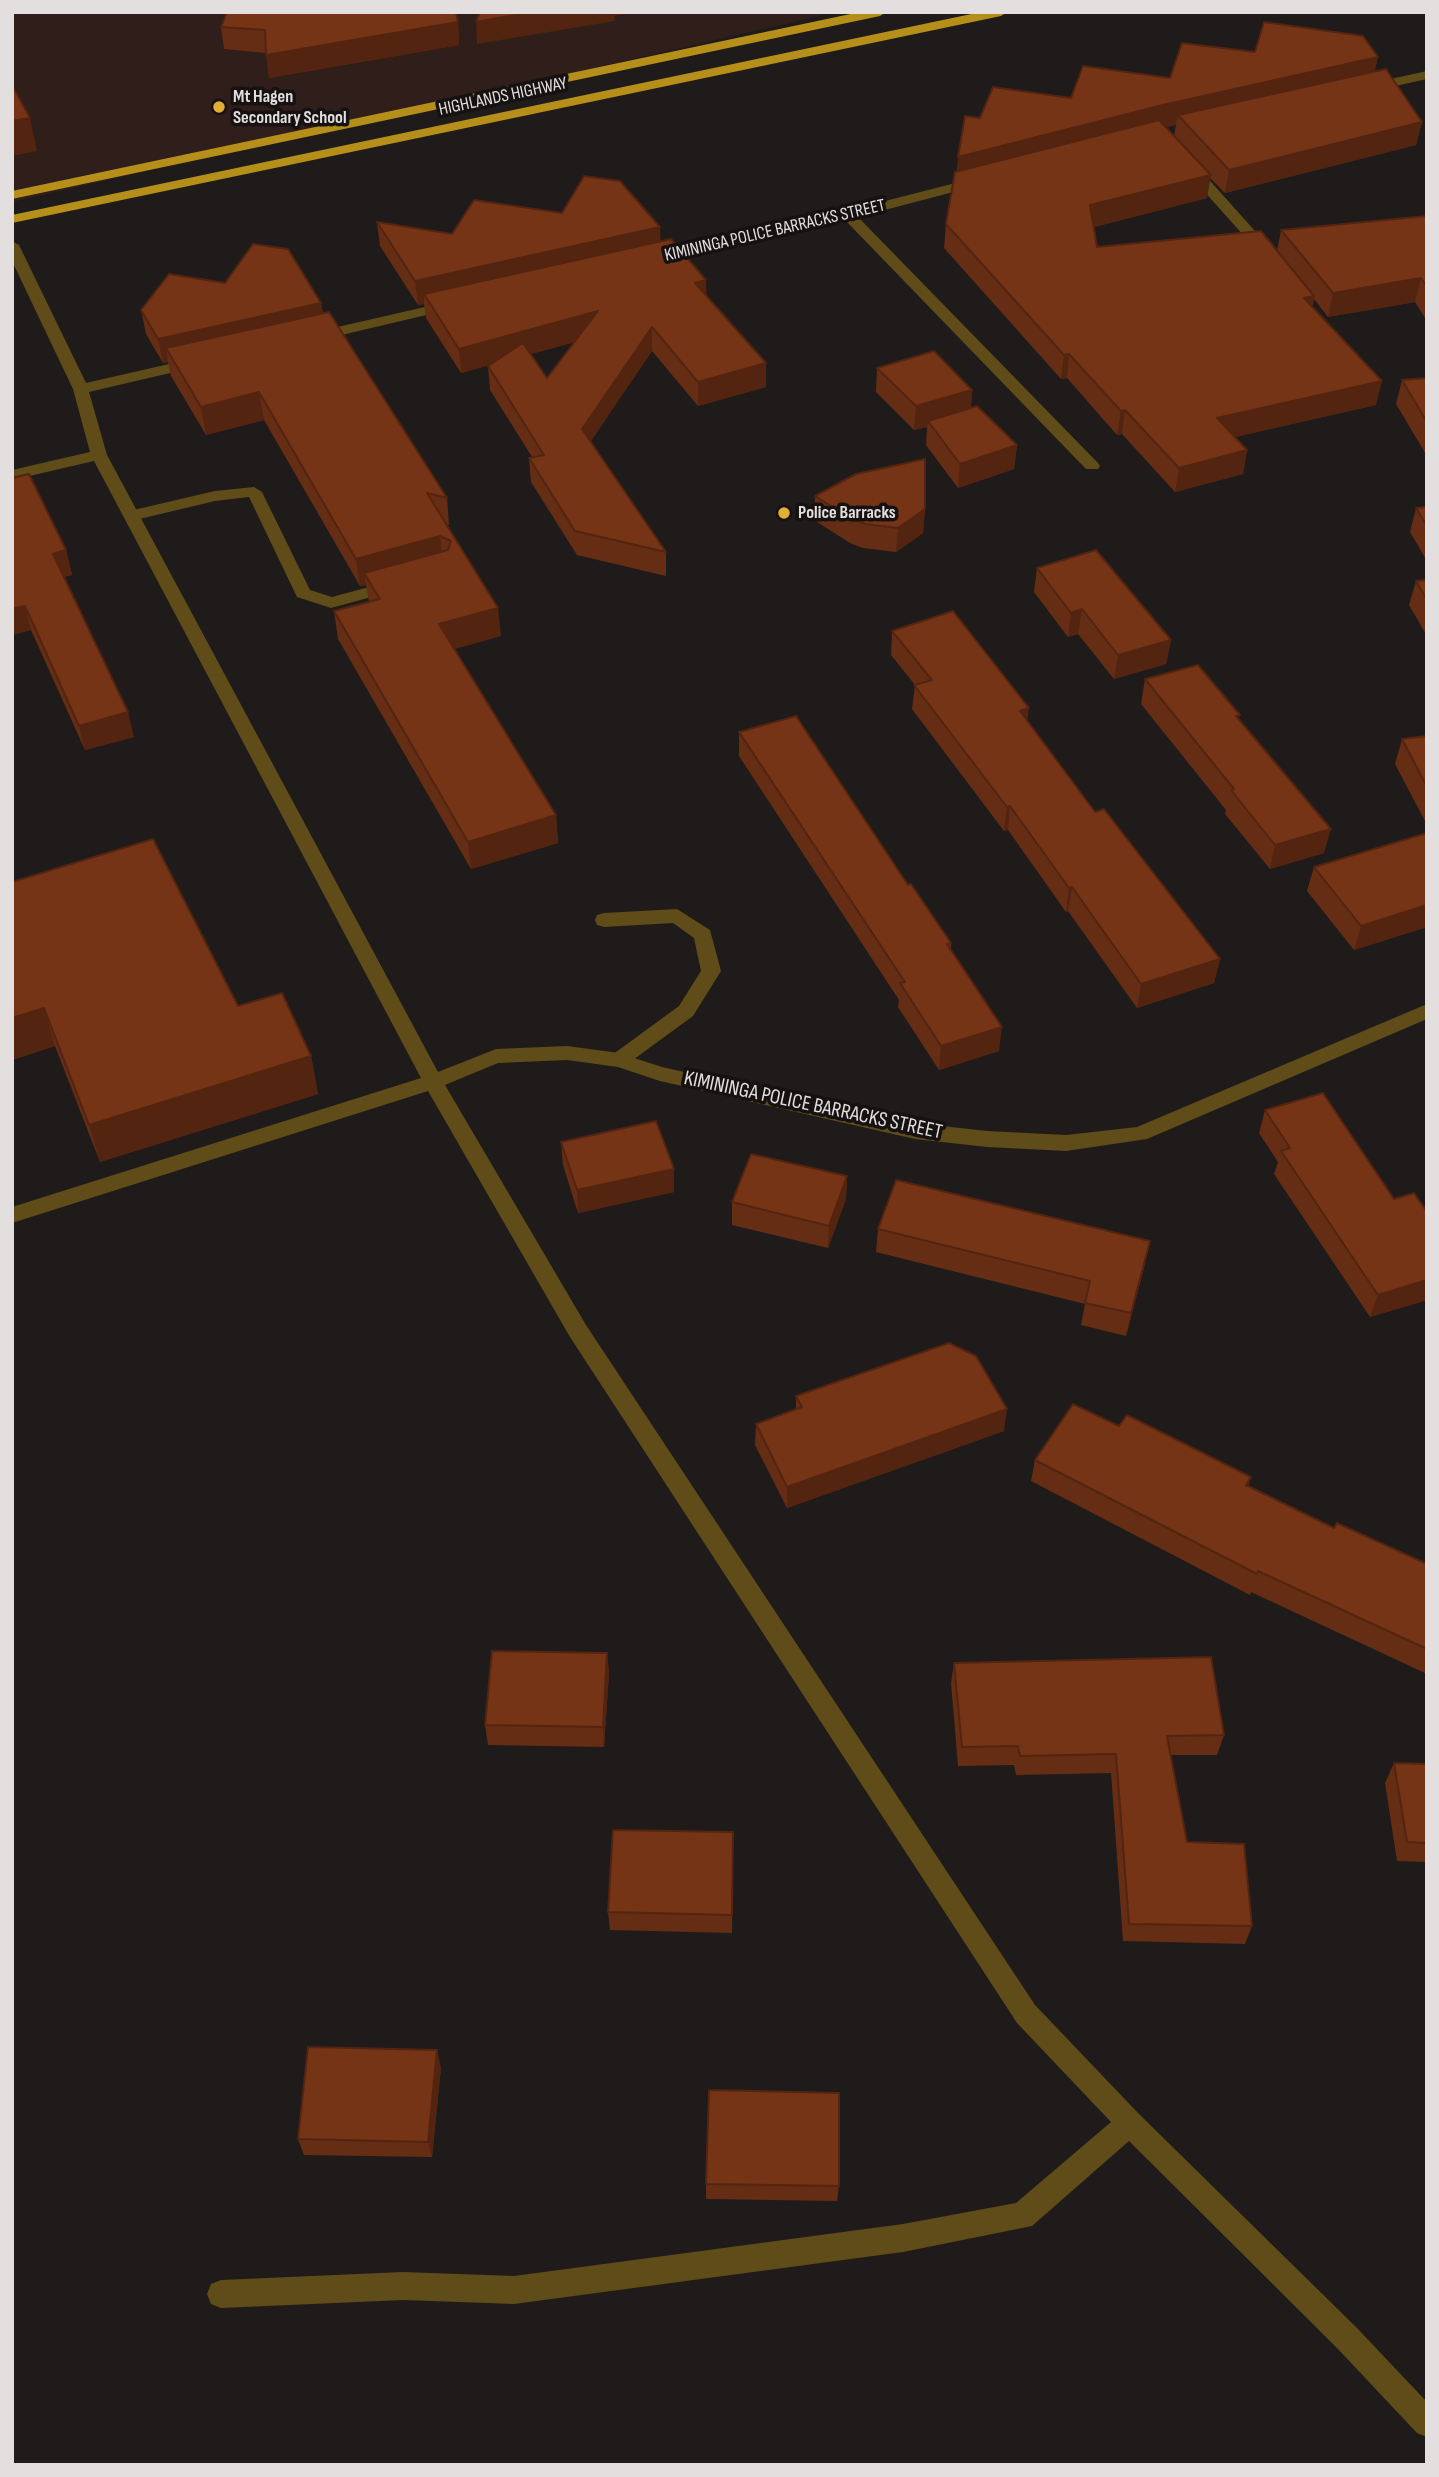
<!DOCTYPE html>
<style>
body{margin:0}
#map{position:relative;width:1439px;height:2477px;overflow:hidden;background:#1f1b1a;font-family:"Sofia Sans Condensed",sans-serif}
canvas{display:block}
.frame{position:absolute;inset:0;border:14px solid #e2dfde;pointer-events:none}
</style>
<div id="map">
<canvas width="1439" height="2477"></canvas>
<div class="frame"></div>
</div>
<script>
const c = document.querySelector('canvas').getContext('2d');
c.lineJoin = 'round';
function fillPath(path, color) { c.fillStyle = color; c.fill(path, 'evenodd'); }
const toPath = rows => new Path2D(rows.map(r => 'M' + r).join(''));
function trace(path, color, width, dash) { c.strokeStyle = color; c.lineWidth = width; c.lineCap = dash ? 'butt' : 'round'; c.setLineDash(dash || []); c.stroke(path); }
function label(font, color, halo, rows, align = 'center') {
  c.font = font + ' "Sofia Sans Condensed",sans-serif'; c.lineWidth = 7; c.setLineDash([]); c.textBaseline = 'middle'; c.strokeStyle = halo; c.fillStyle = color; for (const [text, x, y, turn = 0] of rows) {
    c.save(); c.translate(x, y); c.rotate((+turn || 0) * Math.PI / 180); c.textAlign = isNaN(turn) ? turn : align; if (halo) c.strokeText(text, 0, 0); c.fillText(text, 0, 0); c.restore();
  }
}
const education = toPath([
 [12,12,837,12,12,202]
]);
const lane = toPath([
 [254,487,262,492,310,590,332,597,395,580,401,581,403,585,401,589,331,608,297,597,249,497,215,501,131,521,123,516,125,512,215,491,254,487],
 [677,909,710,930,721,971,693,1016,626,1065,619,1067,612,1065,609,1060,612,1055,679,1006,701,971,694,938,673,923,604,927,597,925,595,920,597,915,604,913,677,909]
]);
const street = toPath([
 [1427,71,1427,79,1368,92,1361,88,1363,85,1427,71],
 [1190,163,1195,164,1272,250,1274,253,1272,256,1262,256,1185,170,1185,164,1190,163],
 [979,177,986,181,984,184,858,217,1098,463,1100,466,1098,469,1086,469,845,220,657,262,650,258,657,254,846,211,979,177],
 [12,241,19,245,86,383,195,358,203,363,200,366,89,392,107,455,438,1072,496,1049,567,1046,619,1053,662,1067,915,1123,987,1131,1066,1135,1137,1127,1427,1004,1427,1019,1147,1139,1066,1151,987,1147,915,1139,660,1081,618,1067,567,1060,498,1063,445,1085,586,1325,1035,2005,1139,2114,1357,2328,1427,2402,1427,2437,1417,2433,1337,2348,1129,2141,1032,2226,903,2252,514,2304,403,2300,221,2308,211,2304,207,2294,211,2284,221,2280,403,2272,514,2276,903,2224,1016,2203,1111,2122,1017,2023,570,1337,428,1091,12,1223,12,1207,421,1078,94,461,12,480,12,470,90,452,73,389,12,261,12,241],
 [451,301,458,305,456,308,312,342,304,337,307,334,451,301]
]);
const highway = toPath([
 [860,12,886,12,880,16,12,199,12,191,860,12],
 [981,12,1007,12,1001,16,12,223,12,215,981,12]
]);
const wall = toPath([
 [458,22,459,45,269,78,266,53,224,49,221,27],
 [1375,71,1422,122,1416,145,1225,193,1210,178,1207,198,1094,227,1097,247,1277,251,1281,230,1427,216,1427,321,1415,302,1328,317,1314,299,1312,307,1376,405,1235,437,1247,450,1243,474,1175,492,1122,434,1117,435,1067,378,1061,379,944,248,946,224,980,118,1071,98,1170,78],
 [1176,125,1174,136,1166,127],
 [377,222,452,234,660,241,707,296,766,387,698,406,652,351,590,441,666,552,666,576,577,555,531,482,529,458,532,457,490,390,488,366,489,365,461,373,426,318,424,304,418,305,380,246],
 [575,342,547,378,531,354],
 [321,303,323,313,447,498,449,525,446,525,501,636,454,649,556,815,558,843,471,869,338,639,334,611,369,602,366,585,360,586,264,420,206,435,171,376,168,362,163,363,146,334,141,310],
 [877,368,972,390,971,408,1017,445,1014,469,958,488,926,445,927,427,914,430,876,392],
 [1427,378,1427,456,1396,404,1402,380],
 [12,478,66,550,72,575,64,577,134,737,85,750,31,630,12,635],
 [815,496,925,509,923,533,896,552,863,548,850,543,814,520],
 [1427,507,1427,561,1410,532,1416,508],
 [1037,568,1171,640,1166,664,1114,679,1078,634,1068,637,1034,592],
 [1427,580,1427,636,1409,605,1416,581],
 [892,631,1027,721,1095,812,1220,959,1214,983,1137,1008,1068,911,1066,912,1008,830,1004,831,912,709,915,685,891,655],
 [1145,679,1239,719,1324,853,1270,869,1225,814,1226,810,1141,704],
 [739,732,908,885,951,943,951,950,999,1051,939,1070,898,1007,899,1000,739,756],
 [1427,736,1427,821,1425,821,1395,764,1402,739],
 [1427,833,1427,927,1354,950,1307,891,1314,867],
 [12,882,238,1006,311,1056,318,1094,100,1162,55,1046,12,1060],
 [1265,1110,1394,1199,1427,1212,1427,1300,1370,1317,1274,1174,1278,1162,1259,1133],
 [561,1142,674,1169,674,1192,578,1213,563,1165],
 [847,1176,846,1199,828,1248,732,1225,732,1202],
 [878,1229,1145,1264,1126,1336,1081,1325,1085,1304,876,1252],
 [796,1396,1004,1431,787,1508,755,1445,756,1424,796,1409],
 [1119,1426,1251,1477,1248,1486,1334,1528,1427,1564,1427,1674,1251,1592,1250,1595,1031,1481,1035,1460],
 [607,1653,609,1673,604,1747,488,1745,485,1725],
 [954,1663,1224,1735,1217,1755,1170,1755,1187,1842,1252,1926,1245,1944,1123,1941,1111,1773,1016,1775,1014,1765,958,1766,951,1683],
 [1394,1763,1427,1764,1427,1862,1397,1861,1385,1783],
 [733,1832,732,1933,610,1930,608,1912],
 [441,2067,432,2157,304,2155,298,2139],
 [706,2184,839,2186,837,2201,706,2199]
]);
const shadedWall = toPath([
 [532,12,635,12,614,16,615,21,477,44,476,22],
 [458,22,459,45,269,78,266,55],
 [1378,57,1373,80,1178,115,1176,125,956,180,958,157,1163,105],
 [30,118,37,151,12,156,12,121],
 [1422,122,1416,145,1225,193,1229,170],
 [1211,175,1207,198,1087,229,1090,205],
 [660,227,661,250,424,294,424,304,418,305,415,281],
 [1421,278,1415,302,1328,317,1333,293],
 [706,280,707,304,695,283],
 [1314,296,1309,320,1304,298],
 [321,303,325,326,166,348,168,362,163,363,158,339],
 [598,311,599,335,461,373,459,349],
 [652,327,652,351,583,453,582,429],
 [1069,354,1067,378,1061,379,1064,355],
 [766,363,766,387,698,406,698,382],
 [1382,381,1376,405,1212,442,1217,418],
 [972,390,970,414,928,421,927,427,914,430,916,406],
 [259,392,264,420,206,435,201,407],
 [1125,410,1122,434,1117,435,1121,411],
 [1017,445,1014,469,958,488,960,464],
 [1247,450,1243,474,1175,492,1179,468],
 [925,509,923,533,896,552,898,528],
 [440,536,443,563,364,573,366,585,360,586,356,559],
 [66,550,72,575,59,578,53,554],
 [25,606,31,630,12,635,12,609],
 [498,608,501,636,442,652,439,624],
 [1082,609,1078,634,1068,637,1071,613],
 [1171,640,1166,664,1114,679,1118,655],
 [1029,708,1026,733,1020,711],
 [128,712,134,737,85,750,79,726],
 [1010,806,1008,830,1004,831,1007,807],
 [556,815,558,843,471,869,468,842],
 [1331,829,1324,853,1270,869,1275,845],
 [1072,887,1068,911,1066,912,1069,888],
 [1427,905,1427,927,1354,950,1361,926],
 [1220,959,1214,983,1137,1008,1141,984],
 [44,1008,55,1046,12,1060,12,1018],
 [1002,1027,999,1051,939,1070,941,1046],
 [311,1056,318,1094,100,1162,89,1125],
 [674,1169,674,1192,578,1213,577,1190],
 [847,1176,846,1199,828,1248,829,1226],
 [1150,1241,1145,1264,1126,1336,1131,1313],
 [1427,1280,1427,1300,1370,1317,1378,1295],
 [1007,1409,1004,1431,787,1508,787,1487],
 [607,1653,609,1673,604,1747,603,1727],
 [437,2050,441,2067,432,2157,428,2142]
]);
const building = toPath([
 [227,12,456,12,458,22,266,55,265,30,221,27,227,12],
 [480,12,532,12,476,22,480,12],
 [1264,22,1363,36,1378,57,1163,105,958,157,965,116,980,118,993,87,1071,98,1083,66,1170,78,1182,43,1255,52,1264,22],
 [1386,69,1422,122,1229,170,1178,115,1386,69],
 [12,85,30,118,12,121,12,85],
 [1159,120,1211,175,1090,205,1097,247,1261,231,1314,296,1304,298,1382,381,1217,418,1247,450,1179,468,1125,410,1121,411,1069,354,1064,355,946,224,955,172,1159,120],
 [584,176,620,181,660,227,415,281,377,222,452,234,474,200,562,213,584,176],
 [1427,216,1427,287,1421,278,1333,293,1281,230,1427,216],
 [671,239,706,280,695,283,766,363,698,382,652,327,582,429,666,552,575,531,529,458,544,455,488,366,523,343,547,378,598,311,459,349,424,294,671,239],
 [253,244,288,249,321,303,158,339,141,310,169,274,225,283,253,244],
 [329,312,447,498,427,493,498,608,439,624,556,815,468,842,334,611,380,599,364,573,448,550,451,541,440,536,356,559,259,392,201,407,166,348,329,312],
 [934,351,972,390,916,406,877,368,934,351],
 [1427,378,1427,422,1402,380,1427,378],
 [977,406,1017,445,960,464,928,421,977,406],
 [925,459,925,509,898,528,865,524,852,519,815,496,856,474,925,459],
 [29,474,66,550,53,554,128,712,79,726,25,606,12,609,12,478,29,474],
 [1427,507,1427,526,1416,508,1427,507],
 [1096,550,1171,640,1118,655,1082,609,1071,613,1037,568,1096,550],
 [1427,580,1427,600,1416,581,1427,580],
 [953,611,1029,708,1020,711,1095,812,1104,809,1220,959,1141,984,1072,887,1069,888,1010,806,1007,807,914,685,932,680,892,631,953,611],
 [1198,665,1240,715,1236,716,1331,829,1275,845,1231,790,1234,789,1145,679,1198,665],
 [796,716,908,885,911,884,951,943,947,944,1002,1027,941,1046,900,983,905,982,739,732,796,716],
 [1427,736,1427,787,1402,739,1427,736],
 [1427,833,1427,905,1361,926,1314,867,1427,833],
 [153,839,238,1006,282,993,311,1056,89,1125,44,1008,12,1018,12,882,153,839],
 [1323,1093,1394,1199,1414,1193,1427,1212,1427,1280,1378,1295,1281,1151,1290,1148,1265,1110,1323,1093],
 [656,1121,674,1169,577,1190,561,1142,656,1121],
 [751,1154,847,1176,829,1226,732,1202,751,1154],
 [896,1180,1150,1241,1131,1313,1085,1303,1090,1281,878,1229,896,1180],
 [949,1343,976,1356,1007,1409,787,1487,756,1424,802,1407,796,1396,949,1343],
 [1073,1404,1119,1426,1127,1415,1251,1477,1246,1485,1334,1528,1337,1523,1427,1564,1427,1649,1258,1571,1257,1574,1035,1460,1073,1404],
 [492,1651,607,1653,603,1727,485,1725,492,1651],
 [1211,1657,1224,1735,1167,1736,1187,1842,1244,1844,1252,1926,1129,1924,1116,1754,1020,1756,1018,1746,962,1747,954,1663,1211,1657],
 [1394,1763,1427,1764,1427,1843,1407,1842,1394,1763],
 [613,1830,733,1832,732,1915,608,1912,613,1830],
 [308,2047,437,2050,428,2142,298,2139,308,2047],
 [709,2090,839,2093,839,2186,706,2184,709,2090]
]);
const markers = [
 [219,107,7,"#e3ae35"],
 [784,513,7,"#e3ae35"]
];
const farPoinames = [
 ["Mt Hagen",233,97],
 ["Secondary School",233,118],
 ["Police Barracks",798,513]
];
const farStreetnames = [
 ["HIGHLANDS HIGHWAY",503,97,-12],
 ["KIMININGA POLICE BARRACKS STREET",775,231,-13]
];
const streetNames = [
 ["KIMININGA POLICE BARRACKS STREET",813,1106,12]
];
fillPath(education, '#301e1a');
fillPath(lane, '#5f4c18');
fillPath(street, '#5f4c18');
fillPath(highway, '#b68e1a');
fillPath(wall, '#652d14');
fillPath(shadedWall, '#532410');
fillPath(building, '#763417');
trace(building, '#532410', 2);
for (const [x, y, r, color] of markers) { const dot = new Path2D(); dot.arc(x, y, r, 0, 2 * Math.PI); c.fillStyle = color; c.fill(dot); trace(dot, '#161211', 2.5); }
label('bold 18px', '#e2dfde', '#161211', farPoinames, 'left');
label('18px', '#e2dfde', '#161211', farStreetnames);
label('21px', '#e2dfde', '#161211', streetNames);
</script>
